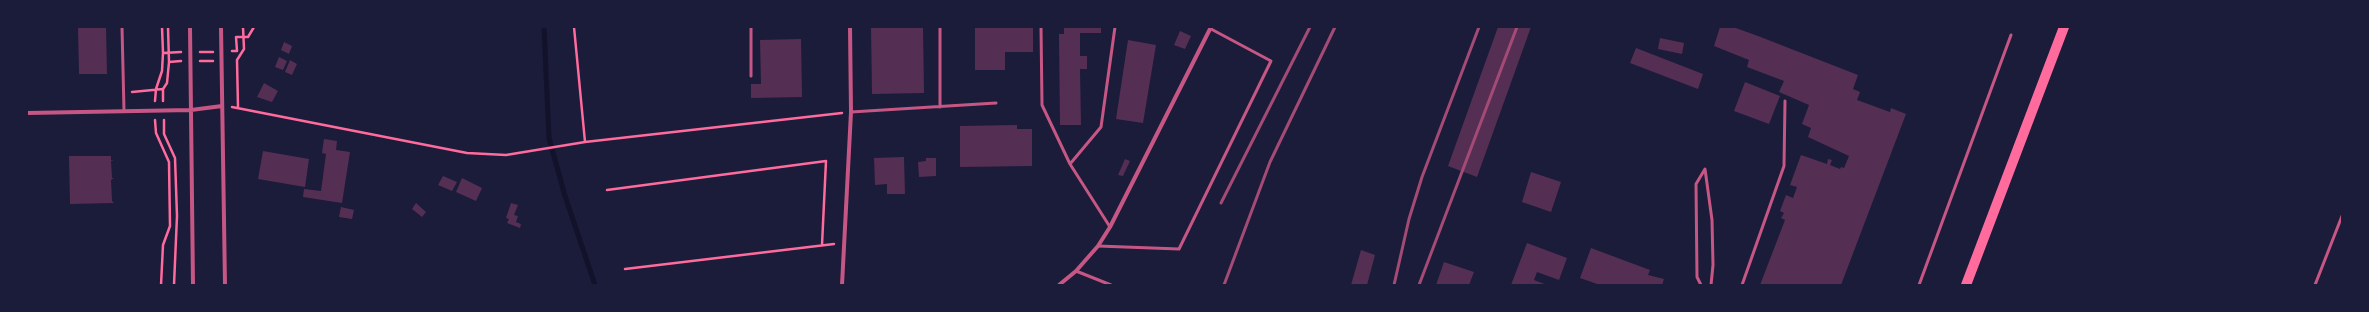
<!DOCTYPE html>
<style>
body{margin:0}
#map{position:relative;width:2369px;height:312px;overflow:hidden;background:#1b1b3a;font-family:"Varela Round",sans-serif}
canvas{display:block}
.frame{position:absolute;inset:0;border:28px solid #1b1b3a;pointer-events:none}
</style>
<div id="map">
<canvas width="2369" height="312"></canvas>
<div class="frame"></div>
</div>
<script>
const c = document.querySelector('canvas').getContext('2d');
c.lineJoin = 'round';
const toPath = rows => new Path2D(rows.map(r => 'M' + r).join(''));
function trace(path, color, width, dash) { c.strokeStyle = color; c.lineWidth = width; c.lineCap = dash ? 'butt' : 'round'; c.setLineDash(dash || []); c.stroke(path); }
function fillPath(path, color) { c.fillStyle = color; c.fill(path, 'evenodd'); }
const stream = toPath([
 [544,27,549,138,565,196,595,285]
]);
const building = toPath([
 [78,27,106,27,107,74,79,74],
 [871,27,923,27,924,93,872,94],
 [975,27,1033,27,1033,52,1005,52,1005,70,975,70],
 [1064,27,1101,27,1101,33,1080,33,1080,56,1087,56,1087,69,1080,69,1081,125,1060,125,1059,34,1064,34],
 [1498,27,1531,27,1477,177,1448,166],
 [1720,27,1733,27,1758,36,1858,75,1853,89,1860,92,1857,100,1890,112,1891,108,1906,114,1841,285,1760,285,1785,220,1781,218,1784,213,1780,211,1786,195,1793,198,1797,187,1790,185,1801,155,1827,164,1828,159,1832,160,1830,165,1840,169,1841,167,1844,168,1849,156,1808,137,1811,128,1802,124,1809,105,1779,92,1784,81,1747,67,1749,60,1714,46],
 [1180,31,1191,36,1185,49,1174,45],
 [1660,38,1684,43,1682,54,1658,49],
 [801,39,802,97,751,98,751,84,761,84,760,40],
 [1128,40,1156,45,1143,123,1116,119],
 [284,42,292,46,289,54,281,50],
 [1636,48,1703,74,1698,89,1630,63],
 [279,57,287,61,283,70,275,67],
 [290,60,297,64,292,75,285,72],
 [1745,82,1780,96,1769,124,1734,111],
 [264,83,278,91,272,102,257,97],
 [1017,125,1017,129,1032,129,1032,166,960,167,960,126],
 [324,139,337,141,336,150,350,152,342,203,303,197,304,189,321,191,326,154,322,153],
 [263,151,309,159,305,187,258,179],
 [69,156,111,156,111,160,114,160,111,161,112,178,114,178,111,180,112,201,114,203,70,204],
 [904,157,905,194,887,194,887,184,875,185,874,158],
 [926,158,936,158,936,176,919,177,918,162,926,161],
 [1125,159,1130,161,1123,176,1118,175],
 [1531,172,1561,182,1551,212,1522,202],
 [443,176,457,182,452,191,438,185],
 [462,178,482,188,476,201,456,192],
 [416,203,426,212,422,217,412,209],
 [511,203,518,205,514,215,518,216,516,222,521,224,520,228,507,223,509,219,506,218],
 [341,207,354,210,352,219,339,217],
 [1527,243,1567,258,1559,280,1537,272,1534,280,1547,285,1511,285],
 [1591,248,1650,270,1648,275,1664,279,1662,285,1600,285,1580,278],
 [1361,250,1375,255,1367,285,1351,285],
 [1444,262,1474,272,1469,285,1436,285]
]);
const path = toPath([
 [162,27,163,53],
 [168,27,169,62],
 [574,27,585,142],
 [232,51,237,51,236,37,248,37,254,27],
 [200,52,213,52],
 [200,61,213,61],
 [132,92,163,89],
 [155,101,156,89,162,71,163,53,181,52],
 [163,101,163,89,167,83,169,62,181,61],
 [232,107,467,153,506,155,585,142,842,113],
 [238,107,237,60,244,49,243,27],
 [155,120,156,133,169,162,170,226,163,245,161,285],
 [164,120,164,134,175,158,177,216,174,285],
 [607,190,826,161,822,245],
 [625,269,834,244]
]);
const service = toPath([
 [122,27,124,111],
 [940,27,940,107],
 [1041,27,1042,105,1070,164,1110,227],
 [751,76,751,27],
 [851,112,996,103],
 [1070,164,1101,127,1115,27],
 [1098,246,1179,249,1271,61,1211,29],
 [1076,271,1111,285],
 [1701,285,1697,277,1696,184,1705,169,1712,220,1713,265,1711,285],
 [1742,285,1784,166,1785,101],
 [1919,285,2011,35],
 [2315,285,2342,216]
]);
const minor = toPath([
 [190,27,193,285],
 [221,27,225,285],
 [27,113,191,110,222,106],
 [842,285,851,112,850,27],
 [1059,285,1076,271,1098,246,1110,227,1211,27]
]);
const primary = toPath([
 [1966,285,2064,27]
]);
const rail = toPath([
 [1221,203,1310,27],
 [1224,285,1270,162,1335,27],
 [1394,285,1409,219,1422,177,1479,27],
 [1419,285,1517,27]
]);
trace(stream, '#12122b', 5);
fillPath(building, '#542f53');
trace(path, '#ff6b9d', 2.5);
trace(service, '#c65784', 3);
trace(minor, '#c65784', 4);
trace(primary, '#ff6b9d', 10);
trace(rail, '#a44b75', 3);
</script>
